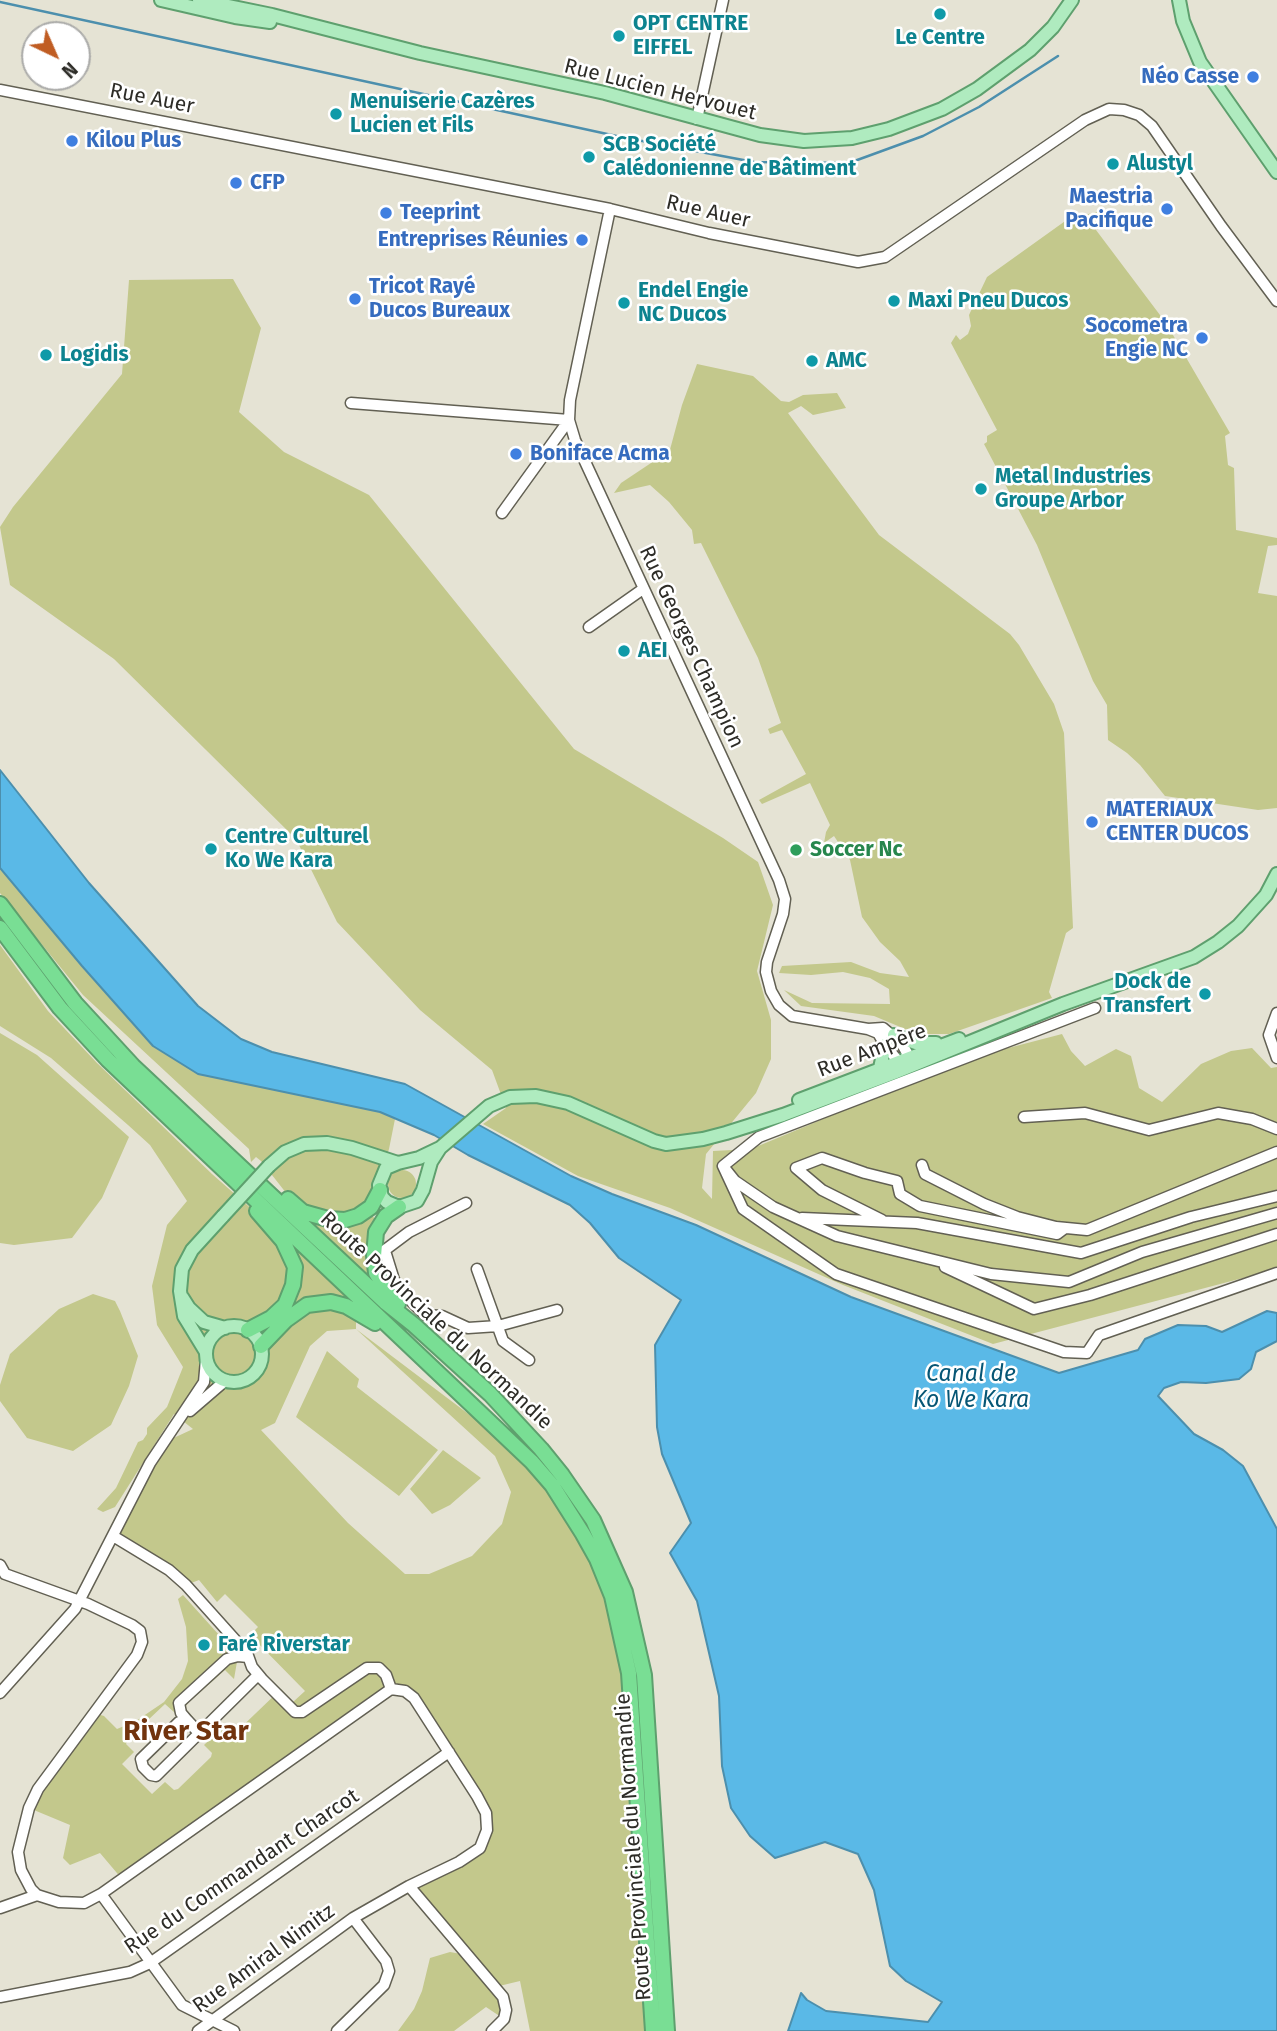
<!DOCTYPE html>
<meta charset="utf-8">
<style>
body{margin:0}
#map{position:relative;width:1277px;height:2031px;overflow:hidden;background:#e5e3d4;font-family:"Fira Sans",sans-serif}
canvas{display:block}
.north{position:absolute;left:21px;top:21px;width:70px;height:70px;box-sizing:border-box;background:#fff;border:2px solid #ababa9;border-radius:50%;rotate:136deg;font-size:19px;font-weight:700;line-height:28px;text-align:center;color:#2d2c27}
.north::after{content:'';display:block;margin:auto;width:24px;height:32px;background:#c05d23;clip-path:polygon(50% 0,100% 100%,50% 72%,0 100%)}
</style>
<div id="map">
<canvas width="1277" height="2031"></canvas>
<div class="north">N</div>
</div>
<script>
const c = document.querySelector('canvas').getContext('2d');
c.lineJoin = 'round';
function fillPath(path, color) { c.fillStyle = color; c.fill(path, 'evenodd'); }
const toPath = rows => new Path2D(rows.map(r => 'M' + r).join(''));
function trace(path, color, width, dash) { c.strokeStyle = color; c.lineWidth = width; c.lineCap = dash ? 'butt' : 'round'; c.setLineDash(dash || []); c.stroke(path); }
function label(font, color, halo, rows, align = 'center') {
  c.font = font + ' "Fira Sans",sans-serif'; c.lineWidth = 5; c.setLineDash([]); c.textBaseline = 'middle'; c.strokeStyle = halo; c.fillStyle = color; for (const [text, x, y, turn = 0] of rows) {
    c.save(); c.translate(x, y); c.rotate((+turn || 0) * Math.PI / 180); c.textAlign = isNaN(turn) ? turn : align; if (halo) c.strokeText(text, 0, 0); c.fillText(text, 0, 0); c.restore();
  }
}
const green = toPath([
 [1113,208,1090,222,1166,323,1230,433,1225,436,1228,465,1234,468,1236,530,1277,538,1277,545,1268,546,1258,593,1277,596,1277,808,1258,810,1165,796,1140,765,1127,753,1108,740,1107,705,1093,681,1037,545,984,444,987,442,987,436,997,430,951,343,956,335,960,340,968,334,971,326,969,315,987,277,1068,219],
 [233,279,261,328,239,412,284,452,369,495,574,749,723,838,758,862,773,905,757,971,771,1020,771,1059,756,1093,706,1154,702,1188,712,1199,713,1151,751,1149,970,1058,1062,1034,1071,1051,1085,1066,1116,1049,1131,1056,1139,1088,1162,1102,1201,1064,1231,1051,1252,1048,1271,1068,1277,1067,1277,1269,993,1344,843,1285,670,1208,578,1176,483,1124,506,1108,492,1070,420,1010,337,922,296,839,114,659,10,585,0,527,13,507,122,374,129,280],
 [697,364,753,376,781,401,789,402,803,395,837,393,846,408,813,415,801,406,788,413,879,535,1010,634,1019,645,1054,704,1064,733,1073,928,1066,933,1049,992,1052,998,949,1034,917,1034,874,1016,801,1006,784,990,812,1003,890,1004,889,989,870,978,843,972,811,975,779,973,782,966,851,962,880,973,909,977,900,961,880,942,862,917,850,860,834,836,824,843,826,832,830,825,810,783,762,804,759,800,806,774,782,730,770,734,768,729,781,723,758,658,701,543,694,544,692,530,669,502,650,485,614,493,621,483,660,457,668,457,682,405],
 [0,868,82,966,154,1046,198,1074,380,1112,395,1119,389,1149,368,1213,377,1220,382,1292,312,1226,261,1161,256,1157,251,1162,249,1149,83,995,0,893],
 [0,945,48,1011,97,1063,212,1174,356,1301,356,1329,532,1462,583,1534,620,1626,653,2031,530,2031,520,1981,495,1987,503,1997,504,2019,486,2007,454,2031,398,2031,414,2009,422,1991,430,1958,450,1952,467,1955,409,1886,480,1849,486,1813,414,1699,391,1689,122,1879,100,1853,70,1865,63,1858,70,1825,29,1808,94,1713,104,1716,117,1729,136,1721,164,1702,182,1679,188,1661,186,1627,178,1599,183,1595,238,1656,234,1679,225,1670,188,1703,185,1708,193,1717,175,1713,165,1704,128,1739,126,1744,134,1752,122,1764,152,1794,165,1782,174,1790,178,1789,211,1757,212,1753,204,1745,221,1729,230,1738,281,1689,293,1702,305,1691,250,1635,258,1627,225,1594,217,1602,199,1580,186,1585,113,1536,165,1442,193,1429,174,1414,115,1507,103,1512,97,1509,116,1488,138,1442,143,1440,147,1434,147,1428,167,1407,183,1367,157,1325,152,1286,167,1225,187,1201,150,1145,128,1125,51,1058,0,1026],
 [356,1329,495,1456,511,1492,502,1524,472,1556,429,1574,405,1574,348,1523,261,1430,275,1423,310,1346,327,1331],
 [0,1033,37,1055,129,1137,102,1198,72,1238,14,1245,0,1243],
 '388 1184a14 14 0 1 1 28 0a14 14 0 1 1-28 0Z',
 [93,1294,115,1301,120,1311,138,1356,129,1386,111,1425,73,1451,27,1438,0,1401,0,1385,10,1354,59,1309],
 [327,1351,359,1379,357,1387,438,1450,399,1496,296,1417],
 [443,1450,481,1478,450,1505,432,1514,410,1489]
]);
const water = toPath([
 [0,770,89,883,198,1006,241,1039,272,1052,405,1084,571,1176,612,1194,696,1225,851,1297,1059,1373,1138,1350,1145,1339,1178,1325,1206,1326,1222,1332,1267,1311,1277,1313,1277,1341,1256,1352,1251,1369,1239,1379,1206,1383,1181,1382,1164,1388,1158,1396,1194,1434,1223,1450,1243,1466,1277,1529,1277,2031,788,2031,801,1993,807,2000,826,2011,928,2022,942,2002,906,1981,890,1966,874,1890,858,1854,825,1842,775,1858,750,1836,731,1808,722,1766,719,1696,697,1601,670,1553,691,1523,662,1454,657,1427,655,1345,681,1300,619,1258,590,1223,570,1205,468,1155,434,1135,380,1112,198,1074,153,1046,82,966,0,868,0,770]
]);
const stream = toPath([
 [0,2,621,137,754,162,849,163,923,136,979,107,1058,56]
]);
const minor = toPath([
 [0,90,610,209,709,233,858,262,885,257,1085,120,1109,109,1124,110,1139,115,1152,126,1221,226,1277,301],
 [697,119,723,0],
 [610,209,570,400,569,420,575,440,779,880,785,899,783,914,767,962,766,972,771,991,779,1005,792,1016,868,1029,883,1028,902,1044,907,1053,904,1065],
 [351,403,569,420],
 [502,513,569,420],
 [589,627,643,589],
 [1277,1013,1269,1035,1277,1058],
 [868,1029,878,1033,885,1045,898,1061,904,1063],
 [1024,1117,1085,1113,1149,1130,1218,1113,1252,1119,1277,1129],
 [922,1165,925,1174,984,1204,1017,1217,1056,1227,1087,1230,1277,1152],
 [723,1166,759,1137,1095,1008],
 [1277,1213,1142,1252,1069,1282,991,1274,837,1236,773,1207,735,1181,723,1166,743,1209,836,1274,1064,1352,1087,1353,1099,1335,1277,1273],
 [802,1218,917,1223,1081,1253,1191,1217,1277,1196],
 [882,1220,822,1190,796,1168,822,1158,865,1173,897,1181,900,1194,920,1206,1057,1234,1065,1228],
 [385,1251,394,1280,403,1293,425,1315,442,1316,468,1328,498,1326,557,1310],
 [381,1253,409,1232,466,1203],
 [945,1267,1034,1309,1090,1295,1277,1234],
 [477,1269,503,1341,529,1360],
 [190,1411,226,1380],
 [113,1536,169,1570,186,1585,247,1653,252,1667,262,1679,295,1712,302,1712,367,1668,379,1668,386,1675,391,1689],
 [0,1565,5,1574,88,1604,132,1625,140,1631,142,1642,137,1655,38,1789,29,1808,18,1852,21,1870,31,1889,37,1895],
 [0,1693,75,1609,150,1463,204,1382,206,1360],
 [187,1720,181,1713,179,1703,227,1659,238,1656,248,1657],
 [199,1733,187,1720,179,1722,141,1759,143,1767,151,1775,156,1776,258,1675],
 [409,1886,503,1997,506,2010,504,2019,492,2031],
 [101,1894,182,2005,234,2031],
 [0,1908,37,1895,59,1902,84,1903,101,1894,391,1689,405,1691,414,1698,477,1796,486,1813,487,1830,480,1848,459,1862,409,1886,353,1918,386,1961,389,1971,384,1985,337,2031],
 [0,1997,130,1972,150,1963,449,1752],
 [198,2031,353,1918]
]);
const major = toPath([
 [161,0,235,17,270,22],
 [199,0,272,15,420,53,605,93,760,135,804,141,852,138,889,129,942,109,977,89,1030,50,1053,27,1072,0],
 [1179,0,1183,21,1200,62,1277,172],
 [894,1035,916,1043,936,1043],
 [880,1068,885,1045],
 [799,1100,959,1039],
 [440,1148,431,1162,423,1190,417,1201,399,1207,387,1202,382,1197,379,1185,386,1168,398,1163,419,1158,440,1148,489,1106,510,1097,536,1096,568,1103,654,1141,666,1144,703,1139,726,1133,783,1115,894,1073,1063,1004,1194,957,1218,942,1238,926,1266,895,1277,874],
 [269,1166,285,1152,304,1144,327,1143,352,1148,398,1163],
 [182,1297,189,1308,204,1322,225,1328],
 '206 1354a28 28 0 1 1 56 0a28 28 0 1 1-56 0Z',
 [206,1352,184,1316,180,1291,182,1269,192,1250,223,1216]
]);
const highway = toPath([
 [0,904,75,1003,133,1066,385,1302,414,1325,490,1394,541,1449,562,1475,593,1520,625,1592,644,1675,667,2031],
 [0,928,60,1008,108,1060,532,1462,552,1485,583,1534,597,1559,612,1596,629,1673,653,2031],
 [288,1199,303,1212,328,1219,345,1220,358,1216,371,1207,380,1190],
 [398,1304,388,1292,376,1273,374,1256,376,1232,386,1216,399,1207],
 [248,1330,271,1318,285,1305,293,1285,295,1267,283,1241,257,1211],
 [261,1346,286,1320,307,1305,331,1302,346,1306,375,1323]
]);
const majorBridge = toPath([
 [223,1216,269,1166]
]);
const markers = [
 [940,14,7,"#0f9aa8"],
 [619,36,7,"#0f9aa8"],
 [1253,77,7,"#3f7fe0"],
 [336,114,7,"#0f9aa8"],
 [72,141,7,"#3f7fe0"],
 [589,157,7,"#0f9aa8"],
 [1113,164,7,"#0f9aa8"],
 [236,183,7,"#3f7fe0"],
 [1167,209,7,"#3f7fe0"],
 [386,213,7,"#3f7fe0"],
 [582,240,7,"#3f7fe0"],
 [355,299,7,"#3f7fe0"],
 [894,301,7,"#0f9aa8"],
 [624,303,7,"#0f9aa8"],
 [1202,338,7,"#3f7fe0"],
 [46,355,7,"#0f9aa8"],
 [812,361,7,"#0f9aa8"],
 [516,454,7,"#3f7fe0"],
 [981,489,7,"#0f9aa8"],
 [624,651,7,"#0f9aa8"],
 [1092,822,7,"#3f7fe0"],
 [211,849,7,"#0f9aa8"],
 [796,850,7,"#2e9e5b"],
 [1205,994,7,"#0f9aa8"],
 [204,1645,7,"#0f9aa8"]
];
const cultureNames = [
 ["OPT CENTRE",633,24],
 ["EIFFEL",633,48],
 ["Le Centre",940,38,"center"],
 ["Menuiserie Cazères",350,102],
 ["Lucien et Fils",350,126],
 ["SCB Société",603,145],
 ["Calédonienne de Bâtiment",603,169],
 ["Alustyl",1127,164],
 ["Endel Engie",638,291],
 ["NC Ducos",638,315],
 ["Maxi Pneu Ducos",908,301],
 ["Logidis",60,355],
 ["AMC",826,361],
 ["Metal Industries",995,477],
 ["Groupe Arbor",995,501],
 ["AEI",638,651],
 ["Centre Culturel",225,837],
 ["Ko We Kara",225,861],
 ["Dock de",1191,982,"right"],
 ["Transfert",1191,1006,"right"],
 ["Faré Riverstar",218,1645]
];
const shopNames = [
 ["Néo Casse",1239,77,"right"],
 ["Kilou Plus",86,141],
 ["CFP",250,183],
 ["Maestria",1153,197,"right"],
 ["Pacifique",1153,221,"right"],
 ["Teeprint",400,213],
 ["Entreprises Réunies",568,240,"right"],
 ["Tricot Rayé",369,287],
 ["Ducos Bureaux",369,311],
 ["Socometra",1188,326,"right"],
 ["Engie NC",1188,350,"right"],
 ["Boniface Acma",530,454],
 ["MATERIAUX",1106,810],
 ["CENTER DUCOS",1106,834]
];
const streetNames = [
 ["Rue Lucien Hervouet",660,90,14],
 ["Rue Auer",152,99,11],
 ["Rue Auer",708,212,13],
 ["Rue Georges Champion",691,647,65],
 ["Rue Ampère",872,1051,-21],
 ["Route Provinciale du Normandie",436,1321,43],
 ["Route Provinciale du Normandie",634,1847,-94],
 ["Rue du Commandant Charcot",242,1872,-34],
 ["Rue Amiral Nimitz",264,1959,-36]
];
const leisureNames = [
 ["Soccer Nc",810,850]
];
const waterNames = [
 ["Canal de",971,1375],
 ["Ko We Kara",971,1401]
];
const districtNames = [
 ["River Star",186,1732]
];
fillPath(green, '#c3c88c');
fillPath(water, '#5ab9e7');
trace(water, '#4c8fad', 2);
trace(stream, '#4c8fad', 2.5);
trace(minor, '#626053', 13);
trace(major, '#5ea06e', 16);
trace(highway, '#5ea06e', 18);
trace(minor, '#fff', 10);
trace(major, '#afebbf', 12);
trace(highway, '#79de94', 14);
trace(majorBridge, '#5ea06e', 16, []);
trace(majorBridge, '#afebbf', 12);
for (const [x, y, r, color] of markers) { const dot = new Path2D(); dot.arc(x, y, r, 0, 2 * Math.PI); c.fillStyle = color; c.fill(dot); trace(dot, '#fff', 2.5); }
label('bold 21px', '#0d838f', '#fff', cultureNames, 'left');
label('bold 21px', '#366cbe', '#fff', shopNames, 'left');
label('21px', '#2d2c27', '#fff', streetNames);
label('bold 21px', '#27864d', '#fff', leisureNames, 'left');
label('italic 23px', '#065675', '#fff', waterNames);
label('bold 28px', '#71330d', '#fff', districtNames);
</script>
